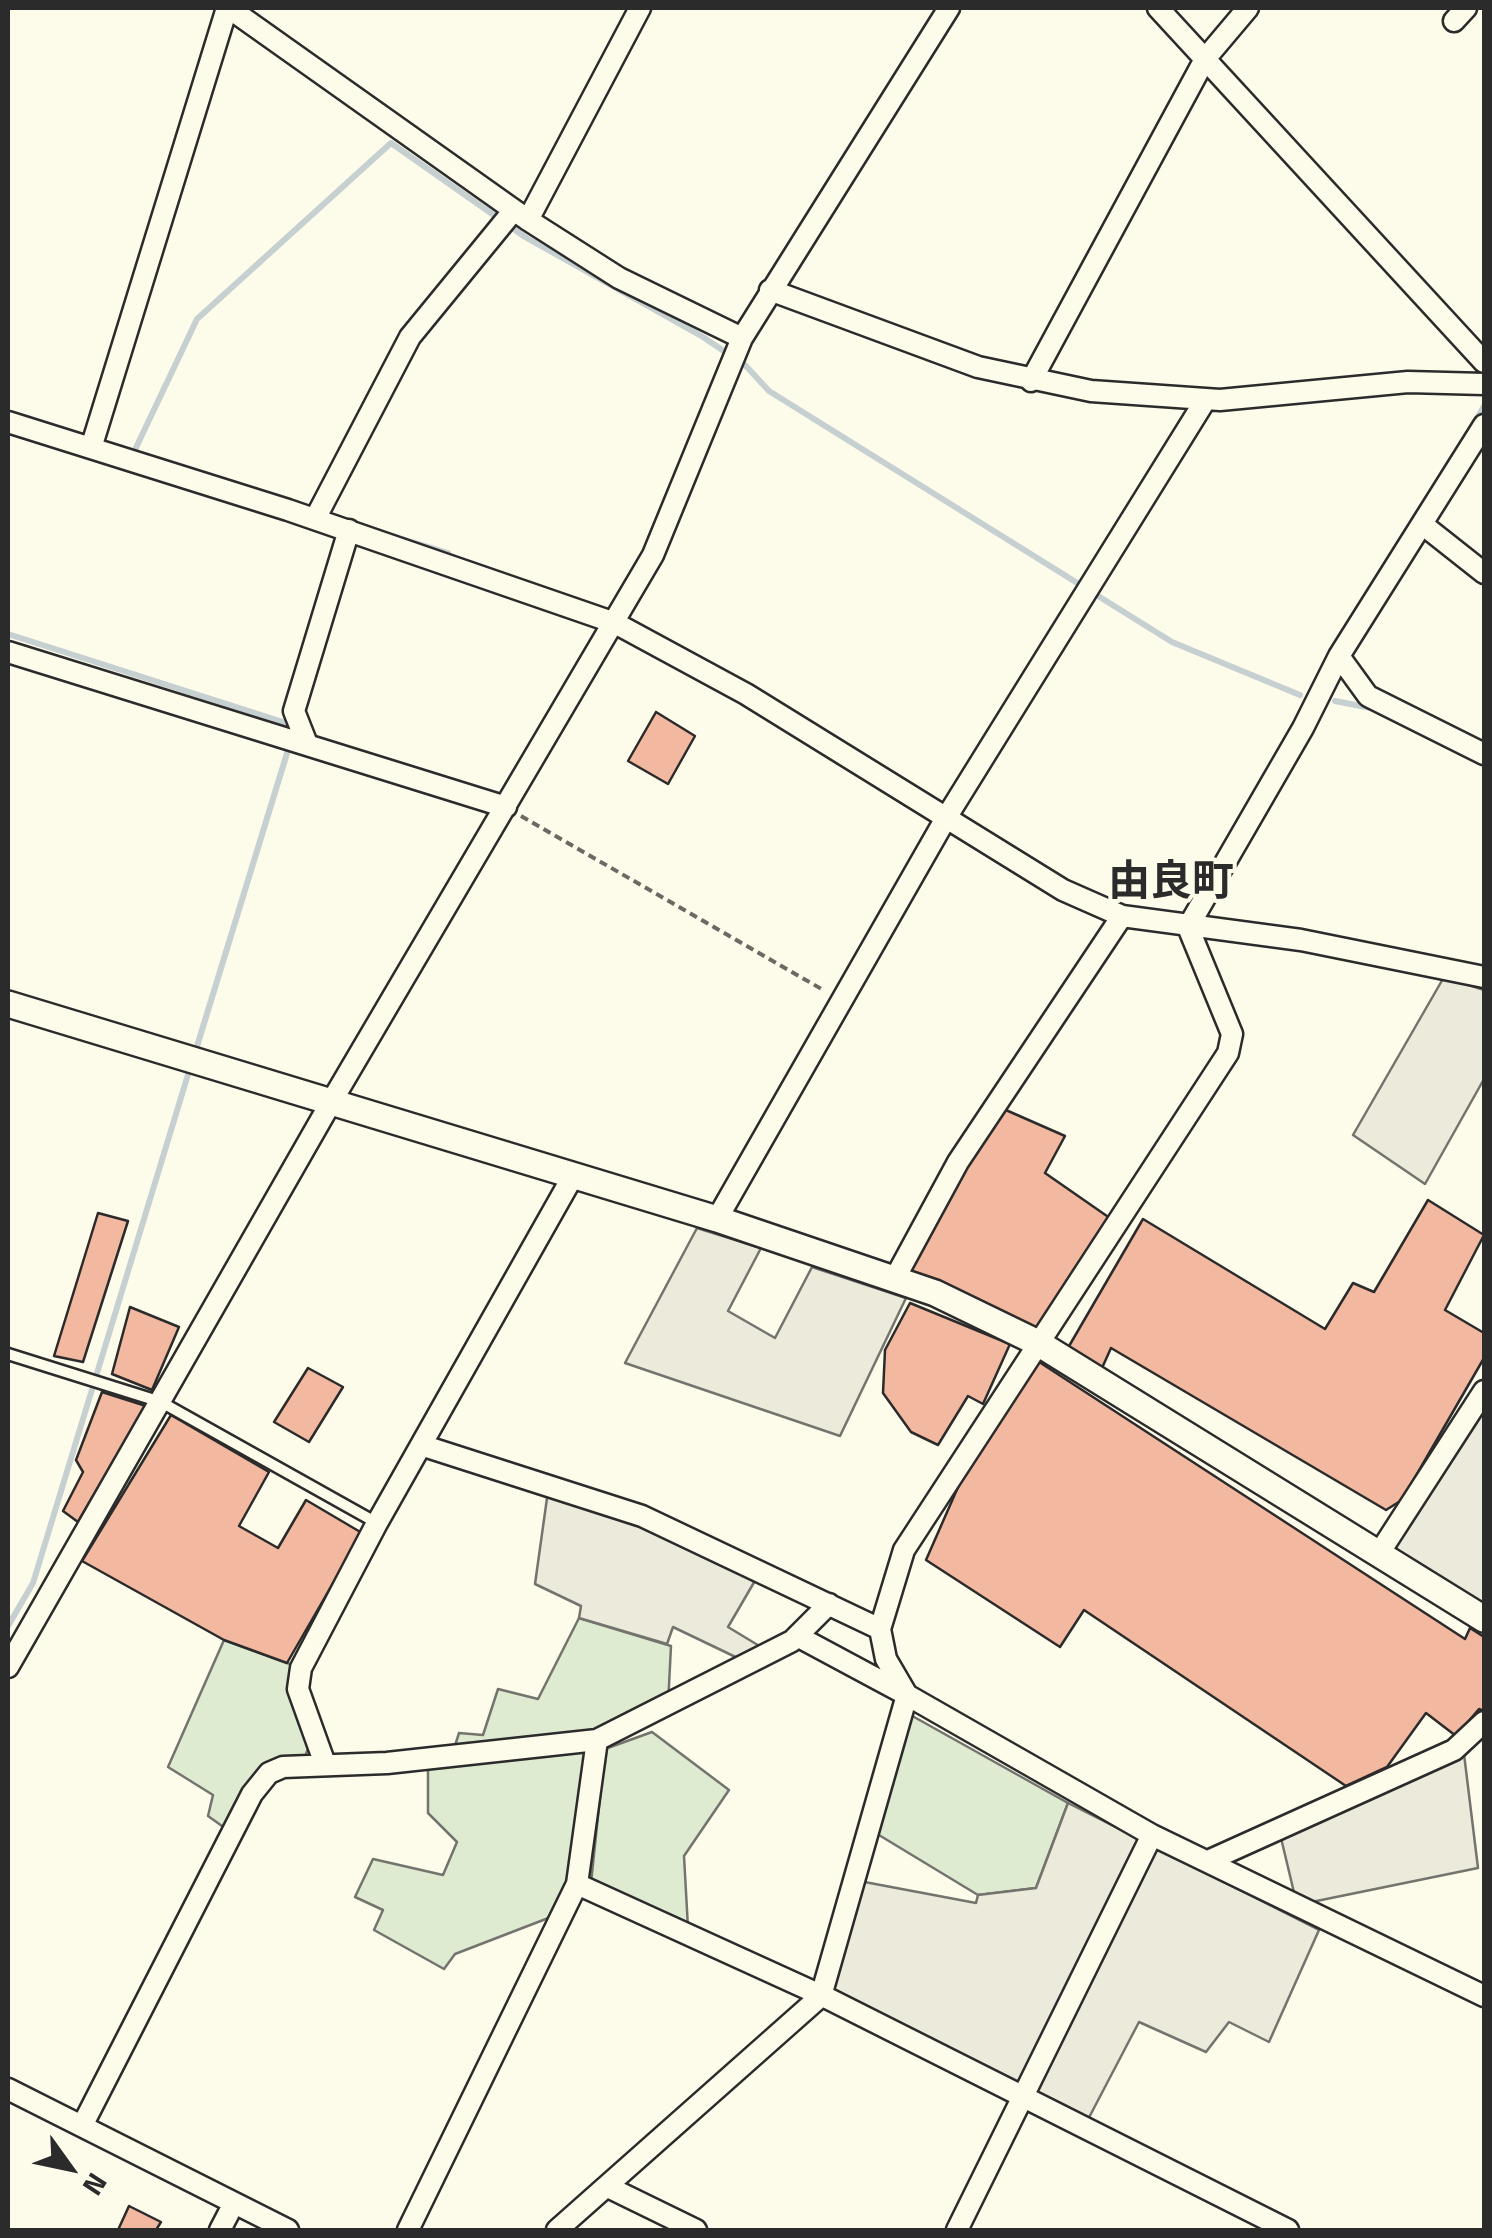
<!DOCTYPE html>
<meta charset="utf-8">
<style>
body{margin:0}
#map{position:relative;width:1492px;height:2238px;overflow:hidden;background:#fdfbea;font-family:"Titillium Web",sans-serif}
canvas{display:block}
.frame{position:absolute;inset:0;border:10px solid #2b2b2b;pointer-events:none}
.north{position:absolute;left:20px;top:2118px;width:100px;height:100px;-webkit-text-stroke:8px #fdfbea;paint-order:stroke;rotate:123deg;font-size:28px;font-weight:700;line-height:40px;text-align:center;color:#2b2b2b}
.north::after{content:'';display:block;margin:auto;width:35px;height:45px;background:#2b2b2b;clip-path:polygon(50% 0,100% 100%,50% 72%,0 100%)}
</style>
<div id="map">
<canvas width="1492" height="2238"></canvas>
<div class="frame"></div>
<div class="north">N</div>
</div>
<script>
const c = document.querySelector('canvas').getContext('2d');
c.lineJoin = 'round';
function fillPath(path, color) { c.fillStyle = color; c.fill(path, 'evenodd'); }
const toPath = rows => new Path2D(rows.map(r => 'M' + r).join(''));
function trace(path, color, width, dash) { c.strokeStyle = color; c.lineWidth = width; c.lineCap = dash ? 'butt' : 'round'; c.setLineDash(dash || []); c.stroke(path); }
function label(font, color, halo, rows, align = 'center') {
  c.font = font + ' "Titillium Web","Noto Sans JP",sans-serif'; c.lineWidth = 8; c.setLineDash([]); c.textBaseline = 'middle'; c.strokeStyle = halo; c.fillStyle = color; for (const [text, x, y, turn = 0] of rows) {
    c.save(); c.translate(x, y); c.rotate((+turn || 0) * Math.PI / 180); c.textAlign = isNaN(turn) ? turn : align; if (halo) c.strokeText(text, 0, 0); c.fillText(text, 0, 0); c.restore();
  }
}
const green = toPath([
 [579,1618,671,1646,668,1705,597,1740,564,1912,455,1954,444,1969,374,1930,383,1910,355,1897,373,1859,443,1875,457,1842,428,1813,428,1769,416,1760,453,1752,459,1733,483,1735,498,1689,538,1699,579,1618],
 [224,1640,301,1668,313,1736,304,1759,269,1773,229,1831,208,1816,213,1795,168,1767,224,1640],
 [907,1713,1068,1803,1036,1888,978,1895,869,1829,907,1713],
 [652,1732,729,1790,684,1856,688,1928,591,1883,605,1749,652,1732]
]);
const parking = toPath([
 [1444,977,1484,990,1484,1079,1425,1184,1353,1135,1444,977],
 [697,1228,761,1248,728,1311,775,1338,812,1267,906,1298,840,1436,625,1363,697,1228],
 [1484,1408,1484,1613,1379,1553,1484,1408],
 [548,1491,642,1516,756,1579,728,1627,771,1653,746,1662,673,1627,667,1644,579,1618,581,1606,535,1584,548,1491],
 [1464,1754,1478,1868,1297,1905,1281,1838,1464,1754],
 [1068,1803,1319,1930,1269,2042,1229,2022,1206,2052,1139,2022,1083,2129,825,1997,854,1880,976,1903,978,1895,1036,1888,1068,1803]
]);
const stream = toPath([
 [1475,422,1484,406],
 [133,454,197,319,391,143,525,237,703,337,746,366,769,391,1172,642,1300,695],
 [392,536,448,553],
 [8,634,283,722,288,750,194,1056],
 [1335,701,1376,709],
 [8,1626,33,1583,190,1068]
]);
const building = toPath([
 [656,712,695,736,668,784,628,761,656,712],
 [999,1107,1065,1136,1045,1173,1117,1223,1038,1336,904,1275,999,1107],
 [1428,1200,1484,1235,1445,1310,1484,1333,1484,1358,1402,1500,1386,1510,1111,1348,1102,1368,1065,1353,1143,1219,1325,1329,1353,1283,1374,1292,1428,1200],
 [98,1213,128,1221,83,1362,54,1356,98,1213],
 [910,1303,1010,1344,983,1404,968,1396,938,1445,911,1432,883,1393,885,1350,910,1303],
 [130,1307,179,1327,152,1390,112,1374,130,1307],
 [1033,1358,1465,1639,1470,1628,1484,1637,1484,1711,1479,1709,1456,1736,1426,1713,1387,1767,1346,1786,1084,1610,1060,1647,926,1560,973,1453,1033,1358],
 [308,1368,343,1387,309,1442,274,1422,308,1368],
 [102,1392,146,1406,78,1522,63,1511,83,1472,76,1460,102,1392],
 [171,1415,269,1472,239,1526,278,1548,306,1500,362,1533,287,1663,224,1640,82,1561,171,1415],
 [129,2206,161,2222,156,2230,118,2230,129,2206]
]);
const path = toPath([
 [521,816,825,991]
]);
const service = toPath([
 [8,1354,161,1402,377,1523]
]);
const minor = toPath([
 [229,8,528,220,619,278,742,338],
 [1158,8,1484,362],
 [1454,21,1466,8],
 [528,220,640,8],
 [770,290,978,367,1091,391,1220,400,1408,382,1484,384],
 [1031,381,1205,59,1248,8],
 [8,422,288,510,615,623,746,694,1063,890,1122,916,1301,940,1484,977],
 [91,448,227,8],
 [315,519,410,337,514,210],
 [1422,524,1484,573],
 [8,652,506,807],
 [1339,656,1368,696,1484,754],
 [307,744,294,711,349,530],
 [1188,927,1232,1034,1228,1053,904,1550,880,1629,886,1659,907,1695,1152,1835,1484,1996],
 [1188,927,1303,728,1339,656,1484,425],
 [717,1219,946,818,1206,399],
 [894,1280,958,1162,1122,916],
 [424,1446,642,1516,880,1629],
 [1378,1555,1484,1391],
 [8,1667,330,1104,653,555,742,338,949,8],
 [325,1764,298,1689,301,1668,377,1523,573,1176],
 [1208,1861,1454,1750,1484,1722],
 [577,1884,825,1997,1288,2230],
 [8,2089,288,2230],
 [82,2126,252,1794,269,1773,283,1767,387,1763,597,1740,792,1641,829,1604],
 [608,2187,696,2230],
 [220,2230,234,2203],
 [408,2230,577,1884,597,1740],
 [557,2230,821,1996,907,1695,797,1636],
 [957,2230,1152,1835]
]);
const tertiary = toPath([
 [8,1004,717,1219,935,1293,1038,1343,1484,1619]
]);
const quarterNames = [
 ["由良町",1171,885]
];
fillPath(green, '#deebd1');
trace(green, '#74746e', 2.5);
fillPath(parking, '#eceadb');
trace(parking, '#74746e', 2.5);
trace(stream, '#c7d0d0', 6);
fillPath(building, '#f2b8a0');
trace(building, '#2b2b2b', 2.5);
trace(service, '#2b2b2b', 15);
trace(minor, '#2b2b2b', 25);
trace(tertiary, '#2b2b2b', 30);
trace(path, '#6a6964', 4, [8, 5]);
trace(service, '#fdfbea', 10);
trace(minor, '#fdfbea', 20);
trace(tertiary, '#fdfbea', 25);
label('bold 42px', '#2b2b2b', '#fdfbea', quarterNames);
</script>
